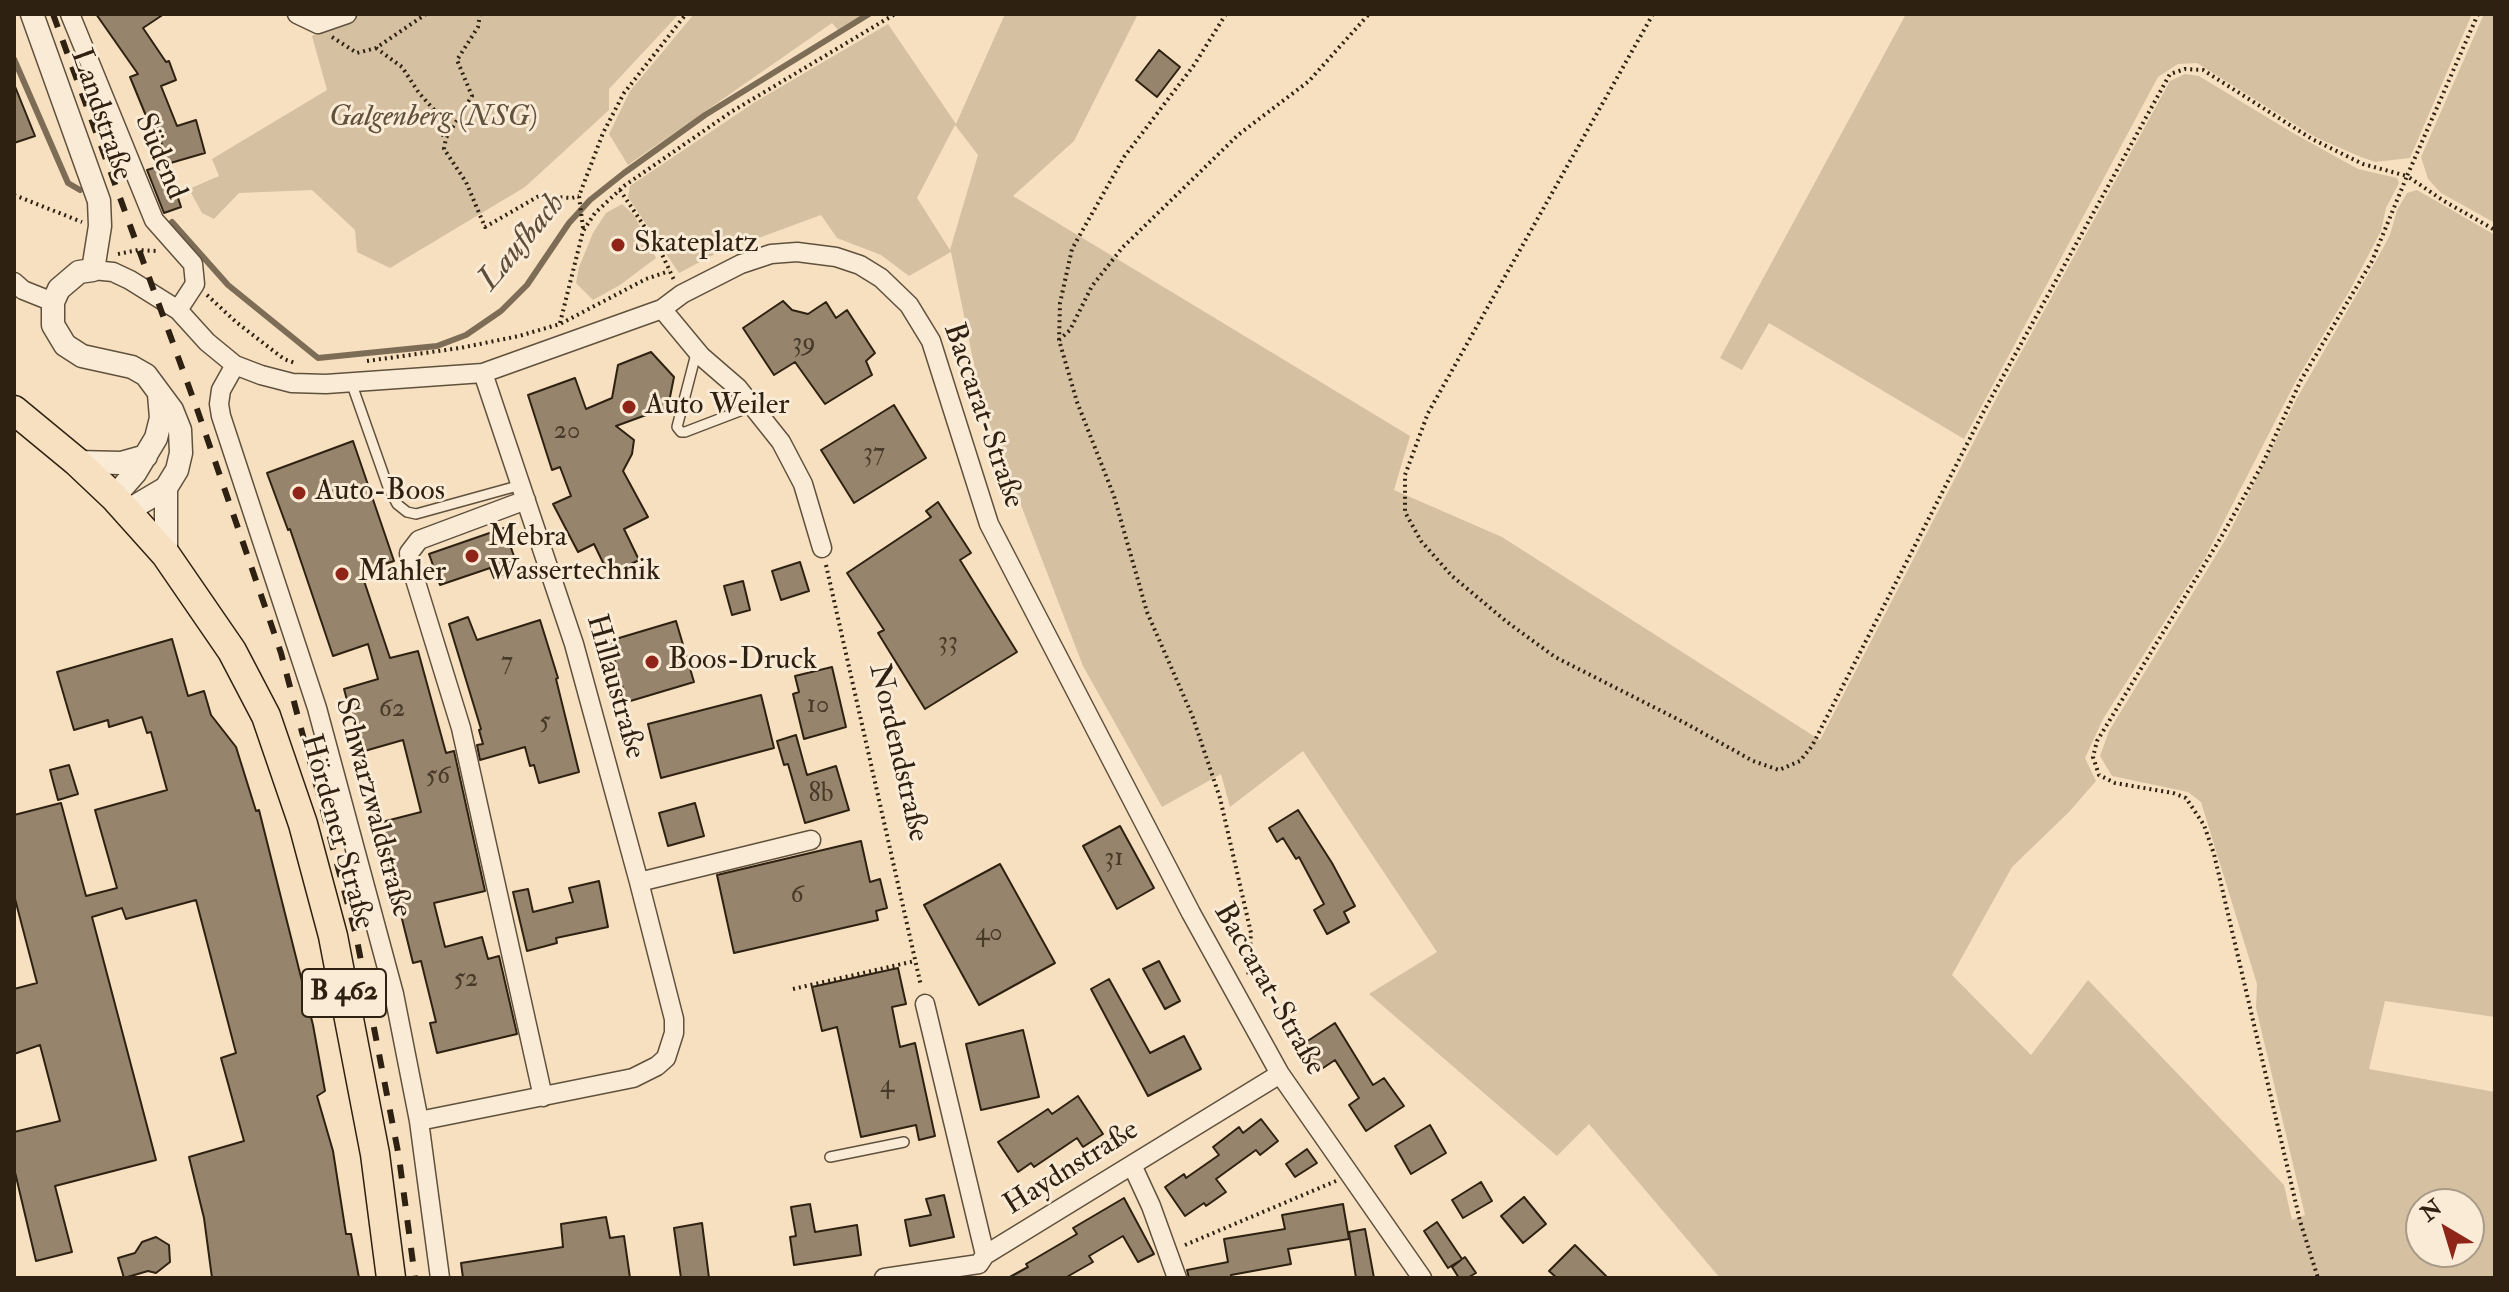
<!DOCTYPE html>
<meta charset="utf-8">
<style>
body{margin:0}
#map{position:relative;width:2509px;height:1292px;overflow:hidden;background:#f7e0c0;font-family:"IM FELL Double Pica",serif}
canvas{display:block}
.frame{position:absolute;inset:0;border:16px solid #2e2111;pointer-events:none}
.north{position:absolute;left:2405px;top:1188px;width:80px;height:80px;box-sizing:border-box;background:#faebd6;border:2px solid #a89a87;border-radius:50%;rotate:322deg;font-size:22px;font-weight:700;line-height:32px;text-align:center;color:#2e2111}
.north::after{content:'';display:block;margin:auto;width:28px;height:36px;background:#8f2418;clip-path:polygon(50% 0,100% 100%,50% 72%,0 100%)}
</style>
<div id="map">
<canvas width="2509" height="1292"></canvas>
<div class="frame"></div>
<div class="north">N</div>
</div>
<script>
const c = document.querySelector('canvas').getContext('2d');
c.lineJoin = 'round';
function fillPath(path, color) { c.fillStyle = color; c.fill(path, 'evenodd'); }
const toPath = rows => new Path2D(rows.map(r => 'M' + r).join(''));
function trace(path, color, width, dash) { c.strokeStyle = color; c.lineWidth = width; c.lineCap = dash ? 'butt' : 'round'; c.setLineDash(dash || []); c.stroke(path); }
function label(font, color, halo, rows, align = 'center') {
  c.font = font + ' "IM FELL Double Pica",serif'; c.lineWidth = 6; c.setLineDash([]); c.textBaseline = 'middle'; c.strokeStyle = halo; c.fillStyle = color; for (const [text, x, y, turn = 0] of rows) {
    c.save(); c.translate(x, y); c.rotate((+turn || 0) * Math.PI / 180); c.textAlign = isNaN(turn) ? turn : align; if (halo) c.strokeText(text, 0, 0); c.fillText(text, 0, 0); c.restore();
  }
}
const green = toPath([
 [348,14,679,14,609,89,609,110,525,187,390,268,357,252,355,230,312,190,239,193,214,219,202,213,189,189,219,176,212,159,327,90,312,36],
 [694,14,865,14,838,30,832,23,628,165,609,134,630,91],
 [1005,14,1138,14,1074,141,1013,196,1410,436,1394,490,1502,537,1820,740,2000,391,2170,81,2185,74,2199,76,2293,133,2358,169,2397,178,2399,183,2386,208,2381,231,2350,290,2297,379,2205,558,2103,719,2085,758,2096,781,2069,812,2012,867,1952,975,2031,1055,2088,980,2284,1185,2292,1220,2305,1215,2256,1008,2257,984,2201,802,2188,792,2112,776,2100,756,2109,731,2227,537,2297,398,2377,259,2390,235,2397,210,2407,193,2417,190,2495,235,2495,1017,2385,1001,2369,1069,2495,1092,2495,1278,1720,1278,1589,1124,1557,1156,1369,994,1437,952,1303,751,1230,807,1221,774,1162,807,1083,666,982,404,951,252,909,276,881,255,837,238,821,215,715,254,679,273,628,197,630,186,755,102,888,24,956,124],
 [955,125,978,155,950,250,917,198],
 [2421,1204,2469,1204,2469,1252,2421,1252],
 [1906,14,2472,14,2410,158,2375,162,2361,157,2315,137,2197,63,2178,64,2158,77,1964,439,1769,323,1742,370,1720,358],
 [2484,14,2495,14,2495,223,2441,193,2428,179,2421,157],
 [622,204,634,215,656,258,620,285,593,300,576,283,579,267,593,233,606,213]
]);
const stream = toPath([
 [14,59,68,183,80,190],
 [172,222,228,285,318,358,437,346,466,335,501,311,527,285,569,223,590,200,624,173,705,115,869,14]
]);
const building = toPath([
 [96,14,164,14,143,28,166,62,169,61,176,80,161,86,177,126,196,120,205,153,167,164,157,126,151,128,130,77,138,74,96,14],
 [1159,50,1180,67,1157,97,1136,80,1159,50],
 [14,84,35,136,14,143,14,84],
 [167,164,181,207,164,213,147,170,167,164],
 [783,301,792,310,808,314,826,302,836,318,847,310,875,353,866,361,872,375,825,404,795,362,774,375,743,328,783,301],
 [651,352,674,377,668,407,616,426,634,440,632,454,623,471,648,517,624,529,639,560,609,575,594,544,578,552,553,504,571,496,560,467,552,470,528,395,575,378,586,409,612,398,618,365,651,352],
 [894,405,926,458,854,503,821,450,894,405],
 [353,441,394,561,361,572,390,658,418,651,446,753,454,751,485,891,434,903,445,947,482,937,488,959,499,956,517,1034,437,1053,430,1023,436,1022,421,961,413,963,378,823,421,812,403,740,361,752,344,689,378,679,368,644,333,656,290,529,288,530,267,473,353,441],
 [938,502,971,553,960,560,1017,652,925,709,878,633,884,630,847,573,931,517,926,511,938,502],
 [504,528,515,559,505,563,508,573,494,578,490,568,440,585,429,554,504,528],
 [800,562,809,591,781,600,772,571,800,562],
 [743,581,750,610,732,615,724,586,743,581],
 [468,617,477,640,540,620,558,678,556,679,579,772,539,783,534,765,530,766,525,747,480,760,477,745,483,744,479,730,481,729,449,624,468,617],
 [676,621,694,682,627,702,609,641,676,621],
 [172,639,188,696,204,691,211,715,236,747,256,811,259,810,313,1025,325,1091,317,1096,333,1151,346,1234,351,1234,359,1278,212,1278,204,1218,189,1157,244,1141,221,1058,236,1053,196,900,126,919,122,908,92,917,156,1160,55,1186,72,1252,36,1261,14,1168,14,1132,60,1121,40,1045,14,1054,14,989,37,983,14,895,14,815,61,803,86,896,117,888,95,810,167,790,151,732,147,733,142,717,109,727,108,720,74,730,57,672,172,639],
 [832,667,846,727,804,739,793,694,799,692,795,676,832,667],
 [761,695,774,748,661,778,648,724,761,695],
 [796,735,807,775,836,766,849,810,805,823,788,764,784,765,777,741,796,735],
 [69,765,78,794,58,800,50,770,69,765],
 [695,803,704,836,668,846,659,813,695,803],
 [1298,810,1332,863,1355,906,1344,912,1349,922,1327,934,1314,910,1324,904,1299,857,1296,859,1283,838,1277,842,1269,828,1298,810],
 [1120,826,1154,888,1117,909,1083,846,1120,826],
 [861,841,870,882,880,879,887,908,876,911,878,920,734,953,717,875,861,841],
 [1000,864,1055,963,979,1005,924,905,1000,864],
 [599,881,608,927,556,938,557,943,527,951,513,892,528,889,533,912,573,902,569,888,599,881],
 [1159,961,1180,1001,1165,1009,1143,969,1159,961],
 [898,968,906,1004,892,1007,900,1047,915,1043,935,1136,919,1140,916,1125,861,1137,837,1027,822,1031,812,987,898,968],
 [1109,979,1150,1053,1184,1036,1201,1069,1148,1096,1091,989,1109,979],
 [1335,1023,1373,1085,1384,1078,1404,1106,1366,1131,1349,1105,1359,1098,1335,1060,1320,1070,1303,1044,1335,1023],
 [1023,1030,1039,1097,981,1110,966,1044,1023,1030],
 [1078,1096,1103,1134,1083,1147,1077,1138,1034,1167,1031,1163,1018,1172,998,1142,1048,1109,1052,1114,1078,1096],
 [1261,1119,1278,1141,1260,1155,1256,1150,1216,1179,1226,1192,1206,1206,1204,1203,1185,1216,1165,1187,1184,1174,1186,1178,1219,1155,1213,1147,1239,1127,1243,1133,1261,1119],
 [1430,1125,1446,1153,1411,1174,1395,1146,1430,1125],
 [1307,1149,1317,1163,1295,1177,1286,1164,1307,1149],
 [1481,1182,1492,1201,1463,1218,1452,1200,1481,1182],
 [944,1195,954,1237,910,1246,905,1220,931,1215,926,1199,944,1195],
 [1524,1197,1546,1224,1523,1243,1501,1216,1524,1197],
 [1124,1198,1154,1254,1138,1262,1123,1236,1089,1256,1093,1262,1065,1278,1008,1278,1028,1267,1026,1264,1077,1234,1073,1228,1124,1198],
 [810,1204,815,1232,857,1225,861,1255,794,1265,790,1237,796,1236,791,1207,810,1204],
 [1343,1204,1349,1239,1288,1249,1291,1264,1231,1275,1231,1278,1189,1278,1187,1270,1228,1262,1224,1239,1285,1229,1282,1215,1343,1204],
 [606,1217,610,1238,624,1236,630,1278,463,1278,461,1263,563,1247,561,1224,606,1217],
 [1437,1222,1462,1259,1465,1257,1476,1273,1467,1278,1459,1278,1452,1267,1461,1260,1448,1268,1424,1231,1437,1222],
 [702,1223,709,1278,681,1278,674,1228,702,1223],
 [1365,1229,1374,1278,1356,1278,1349,1232,1365,1229],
 [156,1237,169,1245,170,1262,156,1273,148,1271,124,1278,118,1258,135,1253,142,1242,156,1237],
 [1575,1245,1608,1278,1557,1278,1549,1271,1575,1245]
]);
const path = toPath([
 [480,14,478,27,457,60,472,96,446,138,444,149,466,182,485,227,539,196,572,198,579,196],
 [1226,14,1194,65,1124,157,1072,249,1060,303,1059,340,1077,402,1114,496,1147,612,1192,715,1220,798,1251,933,1248,978],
 [1653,14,1428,413,1405,475,1405,512,1421,541,1452,576,1507,622,1555,657,1685,723,1753,761,1779,770,1800,761,1812,746,1985,409,2170,74,2185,69,2203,70,2312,139,2363,164,2407,176,2372,261,2301,380,2262,465,2220,539,2097,741,2093,757,2099,775,2115,783,2173,793,2186,798,2204,825,2214,854,2300,1221,2318,1278],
 [2478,14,2407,176,2444,201,2495,230],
 [332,37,357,53,376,48,426,14],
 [376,48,402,67,419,93,436,112,436,129,446,138],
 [620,190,660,250,674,280],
 [14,195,82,222],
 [583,228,579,196,603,133,624,93,686,14],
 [118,254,138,250,156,251],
 [207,295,236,322,284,359,295,363],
 [560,323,583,231,595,213,624,186,731,112,895,14],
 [1059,340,1070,330,1092,286,1122,248,1238,135,1309,81,1369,14],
 [367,361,460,348,519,336,560,324,646,279,669,271],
 [826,565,921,986],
 [793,989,915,961],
 [1185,1245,1336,1181]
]);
const service = toPath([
 [697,350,677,427,681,432,685,432,740,411],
 [351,382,388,487,397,504,407,512,416,514,521,485],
 [830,1157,904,1142]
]);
const minor = toPath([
 [70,14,154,220,193,264,195,284,178,310],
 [297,14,318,24,347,14],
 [93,270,113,272,130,280,178,310,207,342,235,365,261,375,292,383,326,384,483,373,662,309,682,294,741,264,771,254,797,252,836,257,860,265,881,278,909,305,931,341,989,524,1191,913,1280,1074,1422,1278],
 [14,282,23,290,53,302],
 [662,309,701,356,738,388,781,442,803,484,822,548],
 [235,365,221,390,219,404,221,416,317,708,394,994,419,1121,440,1278],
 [526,500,419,540,409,553,410,563,461,728,543,1097],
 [639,882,811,840],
 [925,1004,985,1255],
 [419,1121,633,1078,657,1066,666,1058,674,1033,674,1019,639,882,574,644,483,373],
 [1132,1165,1151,1206,1177,1278],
 [884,1278,979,1264,985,1255,1280,1074]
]);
const tertiary = toPath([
 [32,14,99,201,100,226,93,270,79,272,59,289,53,302,53,325,65,345,82,356,132,367,146,375,172,410,180,430,181,453,177,470,166,488,127,511],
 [77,462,121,463,146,456],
 [114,497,135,473,156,438,161,418,159,394],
 [166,555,166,488]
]);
const primary = toPath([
 [14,410,77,462,114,497,166,555,232,651,266,716,303,824,333,936,375,1154,391,1278]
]);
const rail = toPath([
 [53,14,197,409,281,653,356,935,399,1157,415,1278]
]);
const markers = [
 [618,245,8,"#8f2418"],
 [629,407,8,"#8f2418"],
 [299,493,8,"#8f2418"],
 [472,556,8,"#8f2418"],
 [342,574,8,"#8f2418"],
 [652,662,8,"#8f2418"]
];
const numberNames = [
 ["39",804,344],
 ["20",567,432],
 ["37",874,454],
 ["33",948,643],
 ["7",507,663],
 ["10",818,706],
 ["62",392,710],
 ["5",545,723],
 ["56",438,777],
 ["8b",821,795],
 ["31",1114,859],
 ["6",797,896],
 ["40",989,934],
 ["52",466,980],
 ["4",887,1086]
];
const shields = [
 [344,993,84]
];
const shieldNames = [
 ["B 462",344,993]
];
const streetNames = [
 ["Landstraße",100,115,71],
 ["Südend",159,157,67],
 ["Baccarat-Straße",982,416,71],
 ["Hillaustraße",614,687,74],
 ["Nordendstraße",897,753,77],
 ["Schwarzwaldstraße",372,808,75],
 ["Hördener Straße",336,832,74],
 ["Baccarat-Straße",1268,990,60],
 ["Haydnstraße",1072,1169,-32]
];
const parkNames = [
 ["Galgenberg (NSG)",433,119]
];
const poiNames = [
 ["Skateplatz",634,245],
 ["Auto Weiler",645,407],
 ["Auto-Boos",315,493],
 ["Mebra",488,539],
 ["Wassertechnik",488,573],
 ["Mahler",358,574],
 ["Boos-Druck",668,662]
];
const waterNames = [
 ["Laufbach",523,243,-50]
];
fillPath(green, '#d5c0a2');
trace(stream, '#7e6d56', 6);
fillPath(building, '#97846c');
trace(building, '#2e2111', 2);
trace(service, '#60513d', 12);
trace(minor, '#60513d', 21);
trace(tertiary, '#60513d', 25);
trace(primary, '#2e2111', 31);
trace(path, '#2e2111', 4, [2, 4]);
trace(service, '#faebd6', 9);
trace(minor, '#faebd6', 18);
trace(tertiary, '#faebd6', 22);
trace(primary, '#f7e0c0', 28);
trace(rail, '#2e2111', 6, [14, 14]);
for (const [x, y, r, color] of markers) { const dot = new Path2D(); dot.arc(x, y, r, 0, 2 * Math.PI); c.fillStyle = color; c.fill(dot); trace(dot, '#faebd6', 3); }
label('26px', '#483a28', null, numberNames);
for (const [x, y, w] of shields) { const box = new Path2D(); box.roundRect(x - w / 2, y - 24, w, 48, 6); c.fillStyle = '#faebd6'; c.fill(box); trace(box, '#2e2111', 2); }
label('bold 28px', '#2e2111', null, shieldNames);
label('30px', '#2e2111', '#faebd6', streetNames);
label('italic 30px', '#60513c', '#faebd6', parkNames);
label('30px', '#2e2111', '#faebd6', poiNames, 'left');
label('italic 32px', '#5d4d39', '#faebd6', waterNames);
</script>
